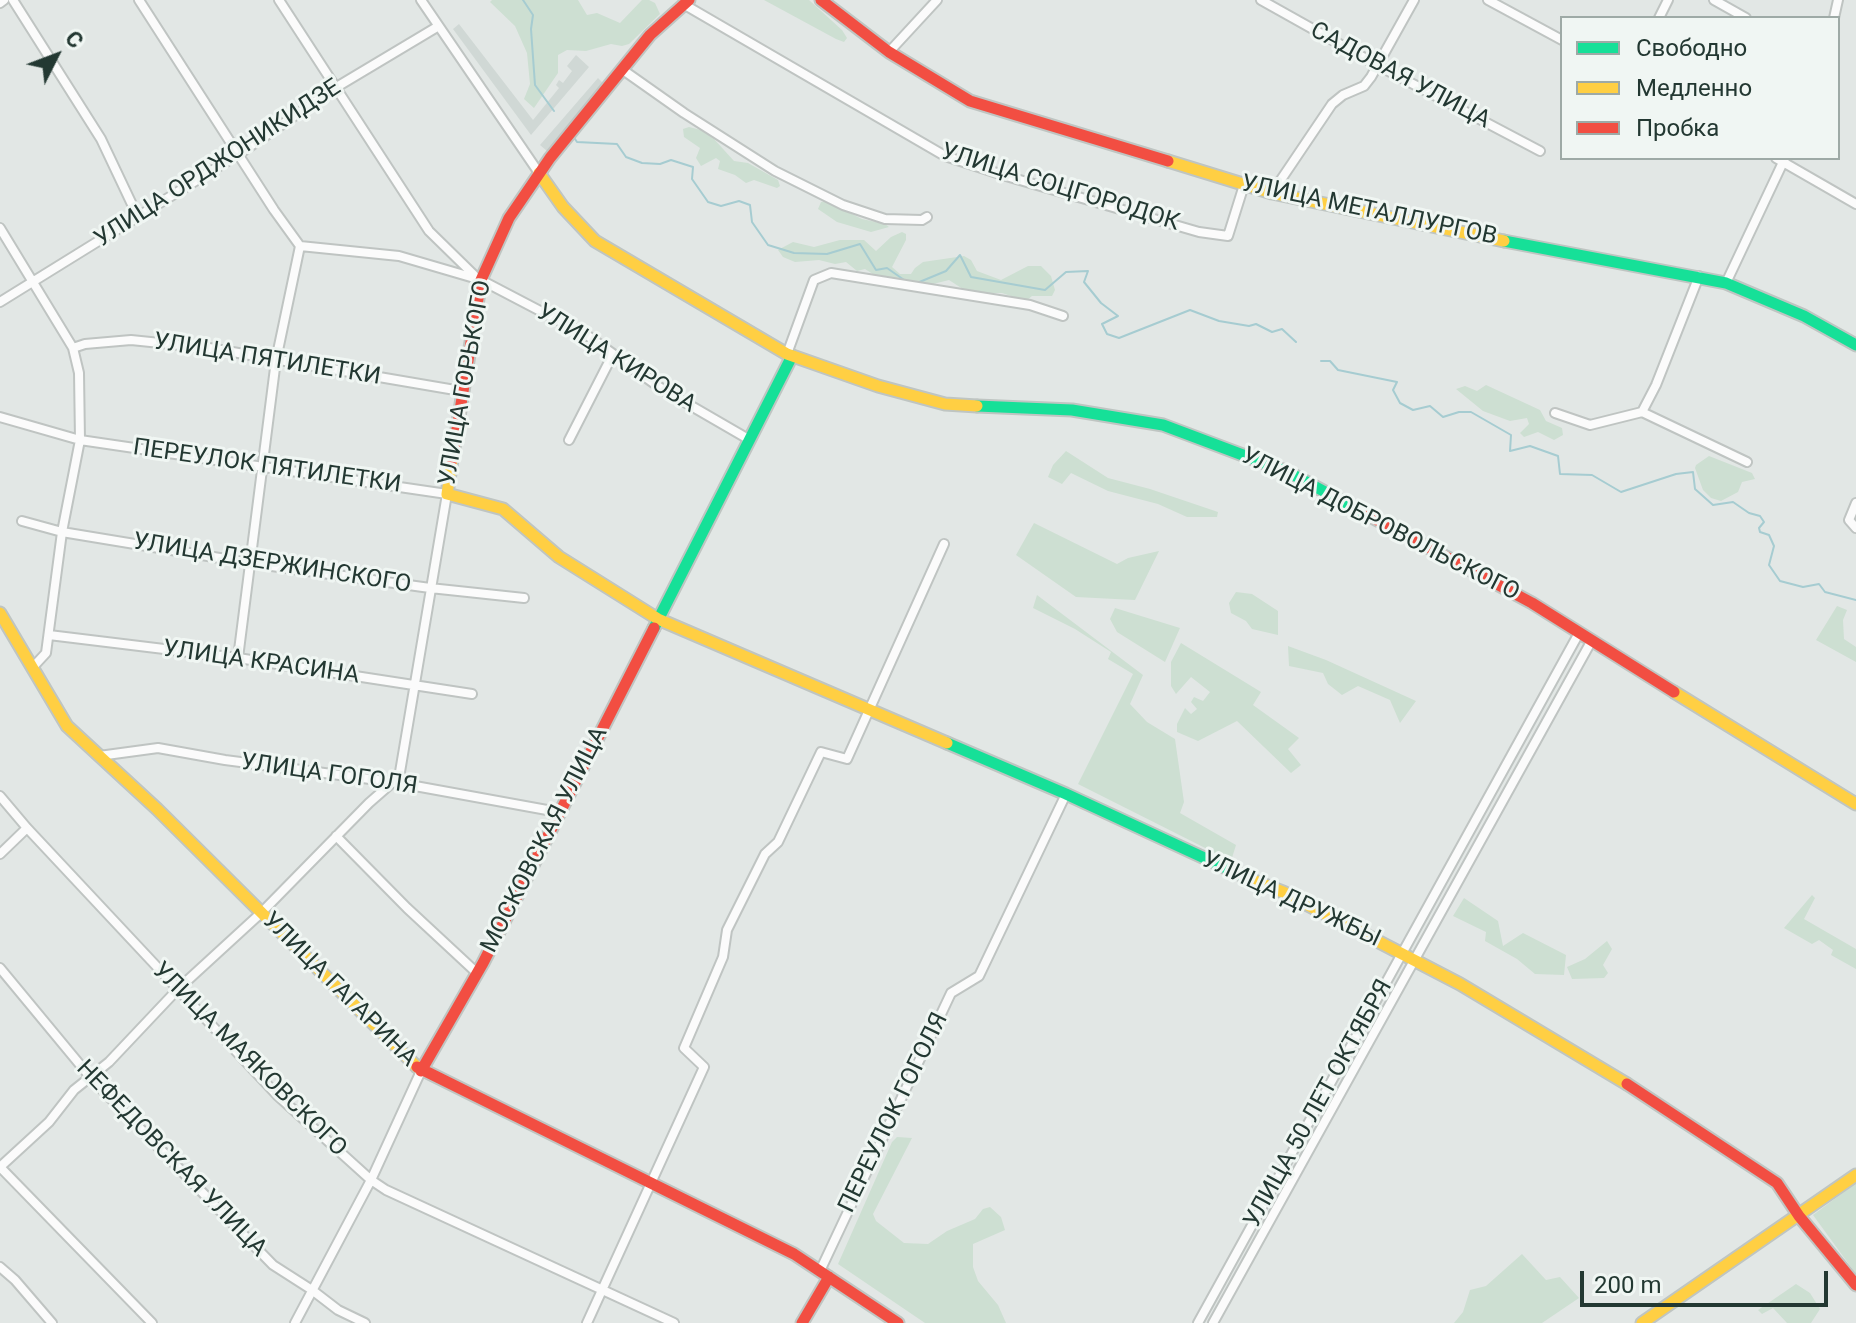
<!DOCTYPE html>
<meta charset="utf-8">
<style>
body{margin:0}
#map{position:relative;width:1856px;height:1323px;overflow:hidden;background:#e2e7e5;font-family:Roboto,sans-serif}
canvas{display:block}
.legend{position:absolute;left:1560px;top:16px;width:280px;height:144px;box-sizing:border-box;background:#f0f6f3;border:2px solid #9eaaa6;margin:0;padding:10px 14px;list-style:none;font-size:24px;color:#233832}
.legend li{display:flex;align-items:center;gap:16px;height:40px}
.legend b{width:40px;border:2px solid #9eaaa6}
.north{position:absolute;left:16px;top:16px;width:80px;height:80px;-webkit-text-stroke:6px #f0f6f3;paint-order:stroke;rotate:48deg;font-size:22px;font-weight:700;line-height:32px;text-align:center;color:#233832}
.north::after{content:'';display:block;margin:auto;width:28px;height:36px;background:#233832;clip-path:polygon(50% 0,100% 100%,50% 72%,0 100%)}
.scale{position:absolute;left:1580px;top:1271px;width:248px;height:36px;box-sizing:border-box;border:4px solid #233832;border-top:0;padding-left:10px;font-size:24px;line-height:28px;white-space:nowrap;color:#233832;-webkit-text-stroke:6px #f0f6f3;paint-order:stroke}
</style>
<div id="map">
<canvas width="1856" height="1323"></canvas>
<ul class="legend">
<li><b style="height:10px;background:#16e098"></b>Свободно</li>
<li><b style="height:10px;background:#ffcf43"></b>Медленно</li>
<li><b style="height:10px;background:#f24e42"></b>Пробка</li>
</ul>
<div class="north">С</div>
<div class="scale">200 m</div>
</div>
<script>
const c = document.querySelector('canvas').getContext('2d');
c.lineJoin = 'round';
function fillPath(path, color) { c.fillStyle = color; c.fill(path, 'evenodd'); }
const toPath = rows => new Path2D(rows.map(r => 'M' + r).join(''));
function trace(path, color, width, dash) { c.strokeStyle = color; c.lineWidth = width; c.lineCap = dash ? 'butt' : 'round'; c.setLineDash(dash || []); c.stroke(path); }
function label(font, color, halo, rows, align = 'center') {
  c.font = font + ' Roboto,sans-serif'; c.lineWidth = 6; c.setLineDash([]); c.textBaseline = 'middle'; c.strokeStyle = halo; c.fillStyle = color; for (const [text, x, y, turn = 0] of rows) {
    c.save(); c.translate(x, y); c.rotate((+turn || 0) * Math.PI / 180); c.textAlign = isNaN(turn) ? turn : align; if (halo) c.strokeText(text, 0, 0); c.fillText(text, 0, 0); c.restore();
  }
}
const built = toPath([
 [459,24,533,120,559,88,556,85,559,80,563,83,572,71,567,66,576,55,589,67,531,135,453,29],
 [598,78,605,85,547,151,540,145]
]);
const green = toPath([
 [492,0,578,0,587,15,597,13,620,23,642,0,649,0,655,3,660,14,629,44,622,46,611,44,586,51,567,50,558,55,558,73,534,108,524,99,530,84,527,53,515,26,490,2],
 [764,0,809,0,842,30,847,38,844,42,836,39],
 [689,127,701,130,714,139,734,161,748,163,778,180,780,186,777,188,754,180,746,183,735,175,718,169,720,161,716,158,701,166,696,158,700,148,684,137,683,129],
 [826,201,862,219,885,224,889,227,871,232,837,222,818,209,821,202],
 [902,232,906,234,906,240,892,267,900,274,911,274,915,268,923,262,964,256,971,260,977,271,1001,280,1028,266,1041,266,1051,276,1055,290,1052,296,1032,296,1026,301,1002,293,969,293,949,280,925,286,879,278,865,269,857,271,846,262,835,264,819,260,795,262,783,257,778,250,793,242,814,247,840,240,864,240,876,251,891,237],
 [1486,385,1540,410,1546,421,1562,428,1563,435,1554,440,1538,432,1524,437,1520,433,1529,424,1527,418,1510,421,1483,411,1456,389,1465,386,1477,391],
 [1066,451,1108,478,1150,489,1218,512,1217,517,1187,517,1158,504,1108,491,1071,473,1062,484,1048,477,1053,465],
 [1709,456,1752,473,1755,479,1742,482,1738,492,1721,501,1711,498,1703,490,1695,468,1696,465],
 [1034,523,1117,564,1128,558,1159,551,1135,600,1076,597,1016,555],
 [1236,592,1252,594,1278,611,1278,635,1252,629,1246,621,1231,613,1229,603],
 [1037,595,1143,675,1130,704,1147,722,1175,739,1184,802,1180,813,1236,845,1231,861,1078,784,1133,674,1108,659,1111,652,1075,629,1033,608],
 [1837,606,1847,610,1843,620,1844,639,1856,647,1856,662,1816,640],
 [1115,608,1180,628,1165,662,1117,632,1110,619],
 [1181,643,1261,692,1253,705,1299,738,1288,749,1301,765,1291,773,1237,721,1198,741,1177,732,1177,724,1185,708,1191,714,1197,709,1191,702,1194,697,1203,701,1210,692,1191,677,1176,694,1171,686,1171,662],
 [1288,646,1326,660,1416,701,1400,723,1390,700,1358,686,1342,695,1328,684,1323,673,1289,666],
 [1812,895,1815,898,1804,919,1856,949,1856,969,1831,955,1833,950,1819,940,1812,944,1784,928],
 [1464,898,1498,921,1503,946,1523,933,1566,955,1564,975,1535,974,1517,959,1485,941,1486,932,1453,916],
 [1607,941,1612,949,1603,965,1608,973,1604,978,1572,979,1567,967,1585,959],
 [897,1137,912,1138,873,1214,876,1221,904,1243,928,1244,947,1231,975,1219,983,1209,990,1207,1001,1217,1005,1230,973,1244,973,1267,978,1281,998,1305,1006,1323,925,1323,838,1264,892,1142],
 [1856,1183,1856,1274,1813,1215],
 [1522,1254,1546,1280,1560,1277,1579,1298,1542,1323,1454,1323,1463,1312,1470,1290,1486,1286],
 [1796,1284,1810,1293,1820,1309,1811,1323,1787,1323,1773,1308,1762,1314,1758,1310]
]);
const stream = toPath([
 [523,0,533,15,531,29,535,85,554,111],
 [573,136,577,142,617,144,626,157,642,163,660,164,671,160,693,167,692,179,708,202,721,206,739,201,750,205,752,222,768,245,794,253,827,254,860,244,876,270,887,268,907,282],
 [917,283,946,271,960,255,971,277,1045,290,1066,272,1088,271,1084,282,1101,303,1118,316,1102,324,1107,334,1119,338,1190,310,1219,321,1249,326,1256,324,1272,332,1282,329,1296,342],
 [1321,361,1330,361,1338,370,1397,382,1393,390,1400,403,1413,410,1430,406,1443,417,1459,412,1471,412,1511,435,1510,451,1530,446,1558,456,1560,474,1592,475,1621,492,1676,474,1693,472,1695,489,1713,505,1733,502,1749,513,1760,516,1764,522,1759,528,1760,532,1769,535,1774,546,1769,565,1780,581,1803,587,1819,584,1825,592,1856,600]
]);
const street = toPath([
 [13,0,101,139,137,215],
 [139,0,274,210,300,246,399,256,481,280,588,336,662,389,750,440],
 [279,0,429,231,474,275],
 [421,0,539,173],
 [1261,0,1377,65,1540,151],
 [1488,0,1562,40],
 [1714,0,1746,18],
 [0,3,4,0],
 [685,5,945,156,1006,176,1199,232,1228,236,1244,185],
 [1659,18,1668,0],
 [1834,18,1838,0],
 [889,52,937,0],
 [623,70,684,113,775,171,843,205,885,219,922,220,927,217],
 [1776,158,1856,204],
 [1272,193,1332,104,1343,95,1364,86,1371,77,1414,0],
 [0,228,73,348,79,373,80,440,62,532,46,653,33,667],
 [1726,283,1785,158],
 [0,302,239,154,335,88,437,27],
 [73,348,85,344,131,340,209,348,461,391],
 [787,354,814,280,831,273,1030,305,1063,316],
 [1642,412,1656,385,1699,276],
 [1555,413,1590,425,1642,412,1747,462],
 [0,417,80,440,447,494,400,772,393,782,369,803,261,913,177,990,109,1062,74,1090,49,1122,0,1167],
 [569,440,613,354],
 [1856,503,1849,520,1856,528],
 [22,521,62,532,250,563,430,588,524,598],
 [49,635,238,658,472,694],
 [238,658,276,360,300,246],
 [99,756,158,748,225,760,393,782,558,812],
 [0,796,27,828,277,1095,371,1180,386,1190,674,1323],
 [336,836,407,908,477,973],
 [0,854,27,828],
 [0,968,91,1078,273,1265,312,1290,338,1310,365,1323],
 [0,1167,152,1323],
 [0,1267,15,1280,52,1323],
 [820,1271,951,993,979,976,1066,794],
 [295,1323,371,1180,421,1071],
 [587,1323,704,1067,684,1048,723,957,727,930,765,854,778,842,821,752,847,759,944,544],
 [1198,1323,1579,633],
 [1213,1323,1592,640]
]);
const fast = toPath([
 [1504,241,1726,283,1804,316,1856,345],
 [977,406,1072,410,1163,425,1288,472,1366,514],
 [654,628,792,356],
 [947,743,1066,794,1252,880]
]);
const slow = toPath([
 [1168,161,1272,193,1504,241],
 [539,173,563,207,595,241,787,354,878,386,945,404,977,406],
 [452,460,447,494,503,509,559,557,658,619,947,743],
 [0,613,67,726,157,809,417,1067],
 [1674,692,1856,804],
 [1252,880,1283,892,1460,984,1627,1084],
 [1642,1323,1856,1175]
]);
const jam = toPath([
 [821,0,889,52,970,101,1168,161],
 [452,460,481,280,509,218,550,158,650,35,689,0],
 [1366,514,1532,603,1674,692],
 [417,1067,794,1254,898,1323],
 [421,1071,483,963,654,628],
 [1627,1084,1777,1183,1799,1216,1856,1285],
 [802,1323,829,1277]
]);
const streetNames = [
 ["САДОВАЯ УЛИЦА",1400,76,28],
 ["УЛИЦА ОРДЖОНИКИДЗЕ",218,164,-33],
 ["УЛИЦА СОЦГОРОДОК",1060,188,17],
 ["УЛИЦА МЕТАЛЛУРГОВ",1369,211,12],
 ["УЛИЦА КИРОВА",616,359,32],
 ["УЛИЦА ПЯТИЛЕТКИ",267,360,9],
 ["УЛИЦА ГОРЬКОГО",466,383,-80],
 ["ПЕРЕУЛОК ПЯТИЛЕТКИ",267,467,8],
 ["УЛИЦА ДОБРОВОЛЬСКОГО",1380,525,27],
 ["УЛИЦА ДЗЕРЖИНСКОГО",272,564,9],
 ["УЛИЦА КРАСИНА",261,663,8],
 ["УЛИЦА ГОГОЛЯ",329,775,8],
 ["МОСКОВСКАЯ УЛИЦА",545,840,-63],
 ["УЛИЦА ДРУЖБЫ",1291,900,25],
 ["УЛИЦА ГАГАРИНА",339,990,45],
 ["УЛИЦА МАЯКОВСКОГО",249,1060,45],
 ["УЛИЦА 50 ЛЕТ ОКТЯБРЯ",1319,1104,-61],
 ["ПЕРЕУЛОК ГОГОЛЯ",894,1113,-64],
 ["НЕФЕДОВСКАЯ УЛИЦА",171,1159,46]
];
fillPath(built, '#d0d8d5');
fillPath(green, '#cddfd2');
trace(stream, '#a6ccd1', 2);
trace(street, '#bfc4c2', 12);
trace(fast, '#bfc5c2', 15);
trace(slow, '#bfc5c2', 15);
trace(jam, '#bfc5c2', 15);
trace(street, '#fbfbfb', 8);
trace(fast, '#16e098', 11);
trace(slow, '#ffcf43', 11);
trace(jam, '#f24e42', 11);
label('24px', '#233832', '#f0f6f3', streetNames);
</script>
